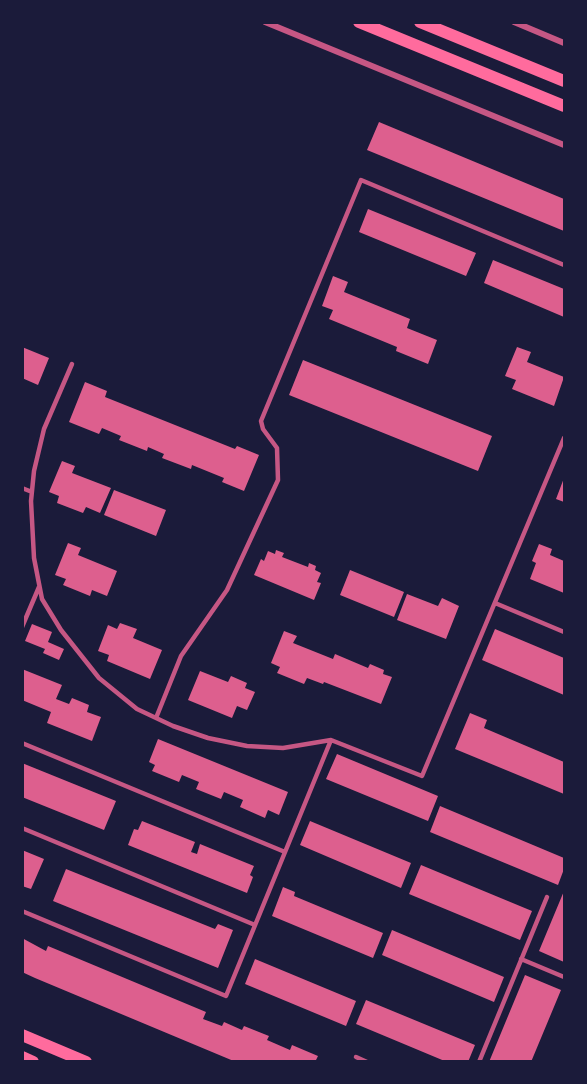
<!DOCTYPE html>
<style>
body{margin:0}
#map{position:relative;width:587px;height:1084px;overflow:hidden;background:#1b1b3a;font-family:Quicksand,sans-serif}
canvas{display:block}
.frame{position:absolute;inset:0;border:24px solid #1b1b3a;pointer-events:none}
</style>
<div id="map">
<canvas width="587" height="1084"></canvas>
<div class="frame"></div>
</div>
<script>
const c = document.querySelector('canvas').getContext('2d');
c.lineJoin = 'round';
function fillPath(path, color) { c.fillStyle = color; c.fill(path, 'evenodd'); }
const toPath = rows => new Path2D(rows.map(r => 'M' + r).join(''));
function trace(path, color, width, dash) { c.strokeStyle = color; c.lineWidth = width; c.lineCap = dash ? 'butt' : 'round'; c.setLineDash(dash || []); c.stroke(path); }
const building = toPath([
 [379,122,564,199,564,231,367,150],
 [368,209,476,253,466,276,359,232],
 [493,260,564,289,564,317,484,283],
 [333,276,348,282,344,292,410,319,407,328,437,340,428,364,396,351,397,347,329,319,333,310,322,306],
 [22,347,49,358,38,385,22,378],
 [517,347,531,352,527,362,564,377,554,406,512,389,516,380,505,376],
 [303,360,492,436,478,471,289,395],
 [85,382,107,391,105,397,235,449,237,446,259,455,244,491,222,482,224,478,192,465,191,469,162,458,164,454,148,447,147,451,119,440,121,436,102,428,99,434,69,422],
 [62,461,75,466,72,473,111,488,100,513,86,507,83,513,57,503,59,496,49,492],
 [564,478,564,502,556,499],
 [114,490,166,510,156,536,104,515],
 [68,543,81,548,78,555,117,571,107,596,92,590,90,596,63,585,66,579,55,575],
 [539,544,552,549,550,555,564,561,564,593,530,579,536,563,532,561],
 [276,550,284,553,282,557,308,567,309,563,316,566,315,570,321,573,317,582,321,583,314,600,254,575,261,559,264,561,268,551,275,554],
 [350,570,404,592,394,617,340,595],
 [407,594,438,606,442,598,459,606,446,639,397,620],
 [120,623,137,629,133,638,162,650,150,679,107,661,109,655,98,651,108,625,117,629],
 [32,624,52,632,48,642,64,649,59,660,43,653,45,649,25,641],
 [495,629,564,658,564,695,482,660],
 [284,631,297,636,293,643,333,659,335,654,368,668,370,664,384,670,383,674,392,677,381,704,324,682,323,684,307,678,304,684,277,673,280,667,271,663],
 [22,669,62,685,56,699,69,704,72,698,89,705,87,712,101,717,92,741,47,723,51,712,22,700],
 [200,671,228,682,231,676,247,683,245,688,255,692,247,710,237,706,232,718,188,700],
 [470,713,487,720,484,728,564,762,564,794,455,749],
 [158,739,288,792,279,815,268,810,265,818,240,807,243,800,224,792,221,799,196,789,199,782,182,775,179,782,152,771,155,765,149,762],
 [337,754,438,796,428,821,326,779],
 [22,763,116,801,104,830,22,797],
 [440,806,564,858,564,869,558,885,430,832],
 [142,821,195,842,191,852,197,854,200,844,254,866,250,875,253,877,247,893,128,845,134,829,138,830],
 [310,821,411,863,401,888,300,845],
 [22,850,44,859,31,889,22,886],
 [421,865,532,911,520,940,409,894],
 [66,869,215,929,218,924,233,930,218,968,53,901],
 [283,887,295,892,294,896,383,933,373,958,272,916],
 [564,891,564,962,539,951],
 [392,930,504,977,494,1002,382,955],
 [22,938,46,951,48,946,206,1012,203,1019,222,1026,224,1022,242,1030,244,1026,269,1036,267,1040,290,1050,292,1045,318,1056,315,1062,236,1062,35,978,22,972],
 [255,959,356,1001,346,1026,245,984],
 [525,975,561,990,531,1062,489,1062],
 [366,1000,475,1045,468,1062,447,1062,356,1024]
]);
const service = toPath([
 [72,364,44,429,34,471,31,501,34,558,42,599,61,630,99,678,137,709,173,726,208,738,247,746,283,748,331,740,422,776,564,438],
 [22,488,32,492],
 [495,603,564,632],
 [22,627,39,587],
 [156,718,181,656,227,590,278,480,277,448,263,429,261,421,361,180,564,265],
 [22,743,285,852],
 [22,828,255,925],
 [22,911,226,996,331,740],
 [521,959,564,977],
 [356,1057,367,1062],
 [479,1062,547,897]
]);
const minor = toPath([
 [265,22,564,145],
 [514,22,564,43]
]);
const secondary = toPath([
 [359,22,564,106],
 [420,22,564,81],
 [22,1035,86,1062],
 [22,1057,33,1062]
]);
fillPath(building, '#dd5f8e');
trace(service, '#c65784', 4.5);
trace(minor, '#c65784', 6);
trace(secondary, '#ff6b9d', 12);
</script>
